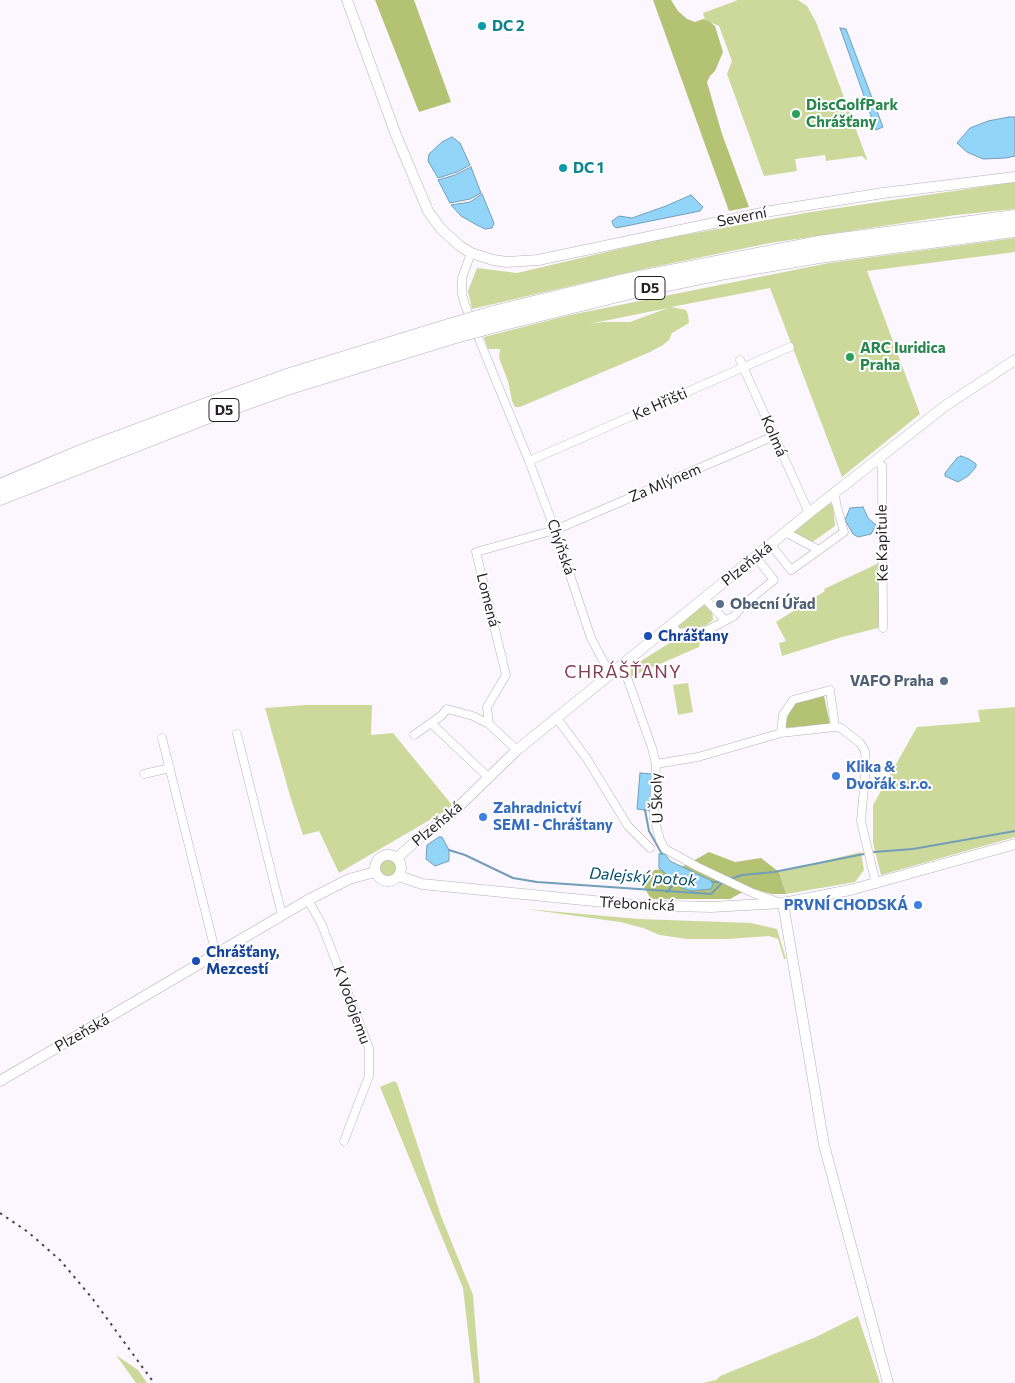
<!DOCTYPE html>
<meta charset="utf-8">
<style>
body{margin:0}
canvas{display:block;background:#fcf6fe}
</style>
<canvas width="1015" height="1383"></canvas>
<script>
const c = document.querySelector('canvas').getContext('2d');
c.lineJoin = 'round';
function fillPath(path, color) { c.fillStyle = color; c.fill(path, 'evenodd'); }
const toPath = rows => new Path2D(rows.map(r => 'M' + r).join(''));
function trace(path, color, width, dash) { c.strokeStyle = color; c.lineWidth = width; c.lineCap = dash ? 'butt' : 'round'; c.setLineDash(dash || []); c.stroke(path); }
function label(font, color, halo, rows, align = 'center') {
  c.font = font + ' Commissioner,sans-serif'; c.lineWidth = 4; c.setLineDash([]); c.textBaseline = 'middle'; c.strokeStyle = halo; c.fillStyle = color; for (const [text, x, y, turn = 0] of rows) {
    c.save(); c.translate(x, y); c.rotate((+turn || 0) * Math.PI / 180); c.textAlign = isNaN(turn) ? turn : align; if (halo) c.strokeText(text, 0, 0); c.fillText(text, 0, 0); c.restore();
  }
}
const green = toPath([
 [738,0,798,0,807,6,816,22,867,159,866,160,862,156,826,161,825,155,795,159,797,171,764,176,727,74,732,61,719,26,705,20,703,13],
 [1015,182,1015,209,956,215,770,243,639,270,472,309,468,291,477,268,517,273,662,239,811,212],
 [1015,238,1015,252,867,271,920,414,842,477,770,288,671,307,686,310,688,315,689,323,672,333,669,340,663,345,650,352,520,407,515,407,512,401,508,381,499,358,500,349,488,349,484,337,570,315,829,263],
 [668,308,630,322,604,322,589,324],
 [828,503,833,505,835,526,811,543,793,533],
 [879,563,880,622,878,628,842,637,782,656,779,643,786,641,776,622,825,591,824,589],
 [705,603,712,611,713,620,704,627,684,632,678,626],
 [702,634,699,647,630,677,631,667,681,636],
 [688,683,693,712,678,715,673,685],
 [305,705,372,705,371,735,393,733,452,805,445,811,339,873,319,831,303,835,291,799,265,708],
 [1015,707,1015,837,881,875,873,843,873,805,917,727,980,722,978,710],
 [861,852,864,870,855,882,786,894,779,872],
 '379 868a9 9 0 1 1 18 0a9 9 0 1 1-18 0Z',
 [526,909,639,919,751,923,777,929,786,959,784,959,778,939,769,936,729,939,687,939,660,935,643,928,620,922],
 [394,1081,397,1083,441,1216,473,1295,480,1383,474,1383,463,1288,380,1087],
 [858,1316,880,1383,703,1383,716,1380,720,1376,816,1337],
 [116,1355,138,1370,147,1383,136,1383]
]);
const forest = toPath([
 [375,0,414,0,451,102,419,112],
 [653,0,671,0,678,11,687,19,695,22,703,19,710,22,715,26,723,52,715,71,710,76,707,82,722,134,749,207,729,211],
 [824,696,830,724,783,728,793,704],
 [709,852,735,862,761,858,779,872,786,894,772,894,750,888,730,899,651,899,644,887,654,870,682,867]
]);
const water = toPath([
 [840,28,846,29,883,127,876,130,840,28],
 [1009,117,1015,117,1015,156,1006,158,983,159,967,152,957,143,970,128,988,121,1009,117],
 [452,137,460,143,470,165,457,172,438,178,428,161,429,154,442,142,452,137],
 [471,167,481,193,470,199,450,203,438,180,455,175,471,167],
 [482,194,494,223,492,228,485,229,475,224,461,216,451,205,470,202,482,194],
 [691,195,703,207,700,211,616,228,613,225,612,221,619,216,632,218,666,206,691,195],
 [961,456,969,459,976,464,976,467,968,476,958,482,945,476,945,473,957,458,961,456],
 [863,507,868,518,876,525,871,534,858,537,853,534,845,520,850,508,863,507],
 [640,773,652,774,651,811,637,809,640,773],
 [439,837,442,837,449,850,449,861,435,866,426,859,427,845,439,837],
 [659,854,665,854,670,861,714,882,711,889,691,891,682,888,659,868,659,854]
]);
const stream = toPath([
 [645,810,649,831,662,854],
 [449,850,465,855,513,878,537,882,711,894,723,882],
 [874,852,913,849,1015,831],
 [730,879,742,875,774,872,864,854],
 [712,882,722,882],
 [667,892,677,880]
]);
const street = toPath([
 [471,253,462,278,462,294,465,305,529,461,555,530,591,638,610,674],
 [740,360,809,513],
 [876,460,882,466,883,628],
 [529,461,790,347],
 [785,532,819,550],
 [771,545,791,570,844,532,836,503,835,492],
 [704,598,725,620],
 [673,624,677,633,708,630,734,616,744,604,774,580,756,557],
 [628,680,652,748,656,764,654,818,660,840,665,849,698,867,753,893,778,902],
 [556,717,587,759,628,826,650,848],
 [431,723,488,777],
 [489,724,487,707,506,675,476,552,555,530,774,436],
 [781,733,783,715,793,700,830,690,835,727],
 [237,734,282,915],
 [414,735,441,716,447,709,473,716,489,724,517,750],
 [162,738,216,954],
 [656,764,698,757,781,733,835,727,841,728,860,743,865,751,866,766,861,821,876,884],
 [144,774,170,768],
 [308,900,322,925,369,1048,369,1076,344,1141]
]);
const secondary = toPath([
 [347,0,396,135,428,211,441,229,460,246,471,253,493,260,507,262,538,260,771,211,883,193,1015,177],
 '375 868a13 13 0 1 1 26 0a13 13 0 1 1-26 0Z',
 [397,858,416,841,451,814,517,750,809,513,945,406,1015,360],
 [399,876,422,884,634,905,711,907,783,903,850,890,1015,844],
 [783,903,824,1145,888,1383],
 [0,1081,308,900,349,879,375,872]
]);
const highway = toPath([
 [493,313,628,280,818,243,1015,217],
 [496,325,634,291,726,272,819,256,1015,230],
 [0,486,83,451,206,405,287,376,449,326],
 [0,498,209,416,290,387,452,337]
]);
const rail = toPath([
 [0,1213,28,1232,60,1260,92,1298,154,1383]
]);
const highwayBridge = toPath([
 [449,326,493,313],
 [452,337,496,325]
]);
const markers = [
 [482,26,5,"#0f9aa8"],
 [796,114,5,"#2e9e5b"],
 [563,168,5,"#0f9aa8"],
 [850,357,5,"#2e9e5b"],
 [720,604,5,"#5c6f8a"],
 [648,636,5,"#1a4fb4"],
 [944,681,5,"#5c6f8a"],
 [836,776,5,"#3f7fe0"],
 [483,817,5,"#3f7fe0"],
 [918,905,5,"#3f7fe0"],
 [196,961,5,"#1a4fb4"]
];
const shields = [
 [650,288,30],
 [224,410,30]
];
const shieldNames = [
 ["D5",650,288],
 ["D5",224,410]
];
const cultureNames = [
 ["DC 2",492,26],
 ["DC 1",573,168]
];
const leisureNames = [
 ["DiscGolfPark",806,105],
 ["Chrášťany",806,122],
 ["ARC Iuridica",860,348],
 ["Praha",860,365]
];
const streetNames = [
 ["Severní",742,217,-11],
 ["Ke Hřišti",660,404,-24],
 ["Kolmá",774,436,66],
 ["Za Mlýnem",665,483,-23],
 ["Ke Kapitule",882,543,-91],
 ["Chýňská",561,547,71],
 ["Plzeňská",747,564,-39],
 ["Lomená",488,600,76],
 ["U Školy",657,798,-92],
 ["Plzeňská",437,824,-40],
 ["Třebonická",637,904,3],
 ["K Vodojemu",352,1005,70],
 ["Plzeňská",82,1033,-30]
];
const serviceNames = [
 ["Obecní Úřad",730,604],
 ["VAFO Praha",934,681,"right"]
];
const transitNames = [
 ["Chrášťany",658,636],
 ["Chrášťany,",206,952],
 ["Mezcestí",206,969]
];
const shopNames = [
 ["Klika &",846,767],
 ["Dvořák s.r.o.",846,784],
 ["Zahradnictví",493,808],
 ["SEMI - Chráštany",493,825],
 ["PRVNÍ CHODSKÁ",908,905,"right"]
];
const waterNames = [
 ["Dalejský potok",643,877,4]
];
const quarterNames = [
 ["CHRÁŠŤANY",623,672]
];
fillPath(green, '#cdd99b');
fillPath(forest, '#b4c274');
fillPath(water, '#93d5f8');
trace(water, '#719eb8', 1);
trace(stream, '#719eb8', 2);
trace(street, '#b8afba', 9);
trace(secondary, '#b8afba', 11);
trace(highway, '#b8afba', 15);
trace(street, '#fff', 8);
trace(secondary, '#fff', 10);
trace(highway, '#fff', 14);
trace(rail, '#484449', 2, [2.5, 5]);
trace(highwayBridge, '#b8afba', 15, []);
trace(highwayBridge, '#fff', 14);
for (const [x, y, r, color] of markers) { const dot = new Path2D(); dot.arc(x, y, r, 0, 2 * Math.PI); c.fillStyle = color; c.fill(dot); trace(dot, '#fff', 2); }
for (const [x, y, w] of shields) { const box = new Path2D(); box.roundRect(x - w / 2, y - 11.5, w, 23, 4); c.fillStyle = '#fff'; c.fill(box); trace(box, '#221f23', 1); }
label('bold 14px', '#221f23', null, shieldNames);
label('bold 15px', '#0d838f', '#fff', cultureNames, 'left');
label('bold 15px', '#27864d', '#fff', leisureNames, 'left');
label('15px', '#221f23', '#fff', streetNames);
label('bold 15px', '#4e5e75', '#fff', serviceNames, 'left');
label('bold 15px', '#164399', '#fff', transitNames, 'left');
label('bold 15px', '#366cbe', '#fff', shopNames, 'left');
label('italic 16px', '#014d69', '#fff', waterNames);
c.letterSpacing = '1px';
label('18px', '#843d52', '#fff', quarterNames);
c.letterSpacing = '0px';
</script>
